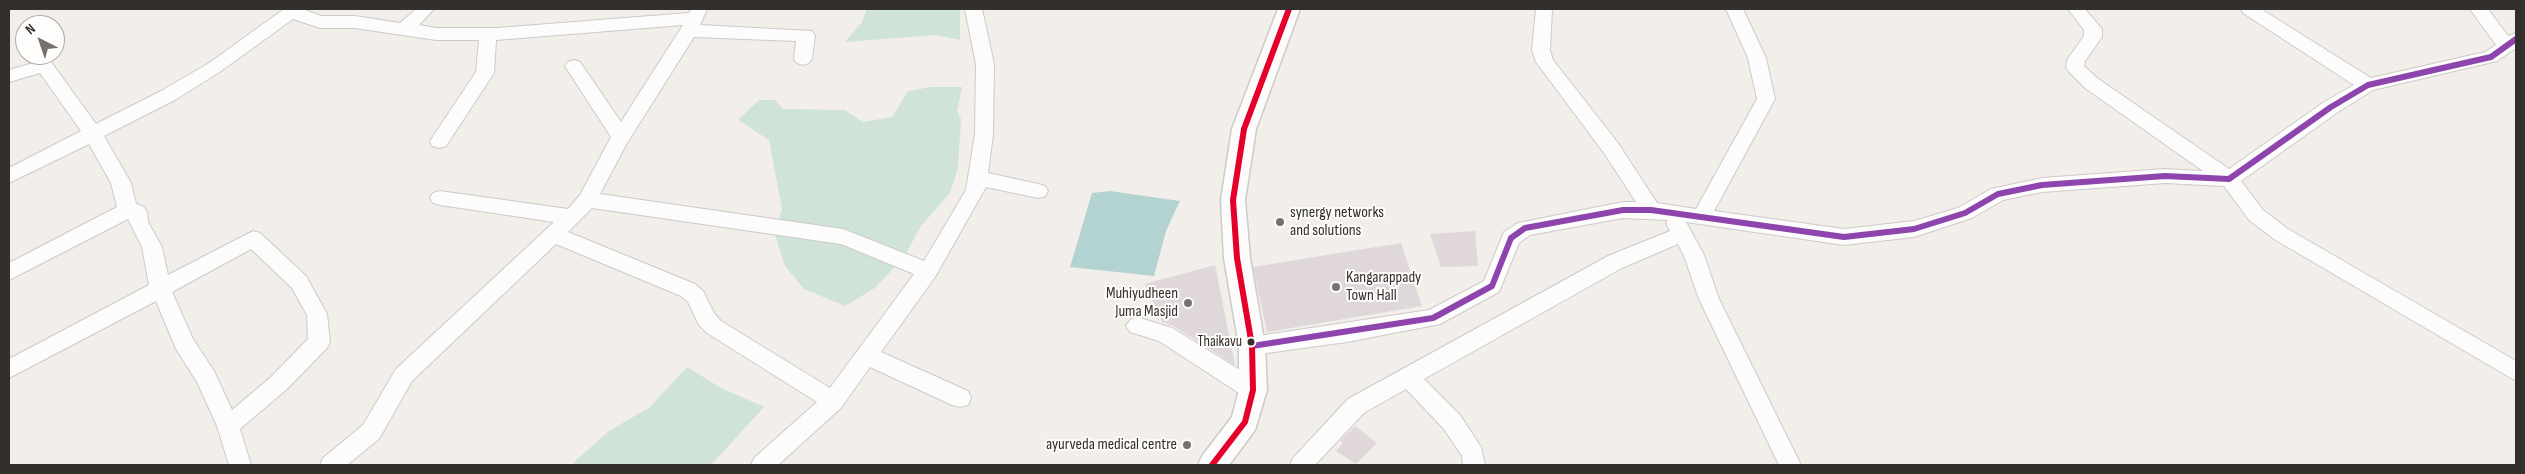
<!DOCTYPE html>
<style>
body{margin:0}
#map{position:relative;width:2525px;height:474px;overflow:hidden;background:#f2eee9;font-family:"Sofia Sans Condensed",sans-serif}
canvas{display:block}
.frame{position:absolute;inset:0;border:10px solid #322f2c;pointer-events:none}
.north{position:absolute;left:15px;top:15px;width:50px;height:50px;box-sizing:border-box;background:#fefdfb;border:1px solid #acaba8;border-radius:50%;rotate:319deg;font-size:14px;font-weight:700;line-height:20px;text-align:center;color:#322f2c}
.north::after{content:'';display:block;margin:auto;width:18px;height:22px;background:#75726e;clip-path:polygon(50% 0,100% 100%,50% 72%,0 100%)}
</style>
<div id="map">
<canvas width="2525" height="474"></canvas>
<div class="frame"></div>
<div class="north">N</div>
</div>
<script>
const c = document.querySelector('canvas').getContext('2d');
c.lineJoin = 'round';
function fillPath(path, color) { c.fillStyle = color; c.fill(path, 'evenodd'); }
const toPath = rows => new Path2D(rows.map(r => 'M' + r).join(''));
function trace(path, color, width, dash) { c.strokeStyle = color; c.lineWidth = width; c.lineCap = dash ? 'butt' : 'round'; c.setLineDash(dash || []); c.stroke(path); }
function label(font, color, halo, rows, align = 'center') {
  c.font = font + ' "Sofia Sans Condensed",sans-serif'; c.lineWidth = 4; c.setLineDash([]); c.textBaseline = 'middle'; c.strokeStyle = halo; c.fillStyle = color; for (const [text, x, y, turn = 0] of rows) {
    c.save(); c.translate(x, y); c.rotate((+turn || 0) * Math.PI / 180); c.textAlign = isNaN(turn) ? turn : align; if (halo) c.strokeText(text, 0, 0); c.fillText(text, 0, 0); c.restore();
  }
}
const green = toPath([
 [867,9,960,9,960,40,935,35,845,42,862,22],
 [931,87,962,87,957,111,961,119,958,168,950,193,921,226,904,257,875,288,845,306,804,289,785,266,775,235,782,209,769,140,738,120,759,100,775,100,783,109,845,110,863,122,892,117,908,91],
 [687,367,721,388,764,407,711,465,577,465,573,463,609,431,650,407]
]);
const water = toPath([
 [1110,191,1180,201,1166,231,1154,276,1070,267,1092,193]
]);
const building = toPath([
 [1475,231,1478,266,1441,267,1430,234],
 [1401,243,1422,306,1267,332,1253,267],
 [1215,265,1235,365,1173,326,1162,322,1145,284],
 [1355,426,1377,443,1356,464,1336,451,1343,443,1340,441]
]);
const minor = toPath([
 [284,9,303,9,321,16,355,16,400,23,416,9,434,9,419,25,436,28,497,28,689,13,691,9,707,9,700,25,812,31,815,35,812,59,809,63,803,65,797,63,794,59,796,41,694,37,627,143,600,194,843,229,924,261,966,190,975,134,976,64,965,9,982,9,994,64,993,134,988,173,1038,184,1045,186,1048,191,1045,196,1038,198,986,187,935,277,881,352,968,391,971,398,968,405,960,407,952,405,870,367,841,408,778,465,751,465,754,458,817,402,707,333,699,325,688,302,681,296,556,244,412,381,379,439,347,465,320,465,323,458,363,425,396,369,554,222,440,205,433,203,430,198,433,193,440,191,568,209,580,195,611,137,565,66,568,62,574,60,580,62,621,122,683,25,496,40,494,73,446,146,439,148,432,146,430,141,476,72,479,40,436,40,355,28,320,28,293,19,221,71,175,100,104,136,131,183,136,204,144,207,147,212,148,222,162,247,168,275,253,231,260,233,306,276,327,314,330,342,327,348,287,389,240,429,251,465,229,465,217,426,197,382,176,349,156,301,9,378,9,359,149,285,142,247,128,219,9,280,9,263,117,207,111,183,89,144,9,183,9,168,81,131,40,73,9,82,9,70,33,63,28,55,46,55,96,124,163,90,209,63,284,9],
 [592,208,841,244,914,274,830,388,721,321,714,313,703,291,695,284,568,232,592,208],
 [251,249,292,288,307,315,308,339,271,377,232,410,214,371,193,339,172,292,251,249],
 [1536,9,1552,9,1550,50,1553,60,1618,143,1657,203,1696,209,1757,99,1748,58,1726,9,1743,9,1766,58,1775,99,1714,211,1844,229,1914,221,1958,208,1991,189,2042,178,2165,169,2203,171,2085,88,2069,72,2066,68,2067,60,2084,36,2084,30,2068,9,2085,9,2102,29,2102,37,2085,61,2084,66,2097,78,2229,169,2324,102,2354,85,2243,13,2241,9,2261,9,2371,78,2485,52,2496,45,2470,9,2488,9,2508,36,2516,33,2516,48,2497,61,2373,90,2338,112,2241,181,2263,210,2288,229,2516,361,2516,381,2274,239,2249,220,2224,186,2165,183,2042,192,2003,200,1972,218,1914,237,1844,245,1686,222,1704,255,1719,299,1801,465,1779,465,1699,299,1684,256,1678,244,1622,268,1424,379,1460,415,1481,447,1485,465,1463,465,1462,456,1444,429,1406,389,1364,413,1315,465,1290,465,1293,458,1348,399,1608,256,1670,231,1666,223,1668,220,1623,218,1530,235,1519,243,1499,292,1440,324,1347,342,1252,355,1244,352,1241,346,1244,340,1252,337,1429,310,1484,281,1504,232,1518,223,1623,202,1636,202,1604,153,1536,62,1532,50,1536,9],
 [1137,317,1172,328,1261,383,1264,390,1261,397,1253,399,1245,397,1159,341,1130,332,1126,326,1130,320,1137,317]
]);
const major = toPath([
 [1278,9,1300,9,1256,129,1245,200,1250,258,1265,346,1267,390,1255,430,1229,465,1198,465,1202,456,1232,417,1239,390,1239,346,1224,258,1221,200,1232,129,1278,9]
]);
const bus1 = toPath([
 [1252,346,1433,318,1492,286,1511,238,1525,228,1623,210,1651,210,1844,237,1914,229,1965,213,1998,194,2042,185,2165,176,2229,179,2331,107,2368,85,2491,57,2516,39]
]);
const bus2 = toPath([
 [1212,465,1245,422,1253,390,1252,346,1237,258,1233,200,1244,129,1289,9]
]);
const markers = [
 [1280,222,5,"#75726e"],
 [1336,287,5,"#75726e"],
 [1188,303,5,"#75726e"],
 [1251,342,4.5,"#322f2c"],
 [1187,445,5,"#75726e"]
];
const busNames = [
 ["Thaikavu",1242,342]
];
const poiNames = [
 ["synergy networks",1290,213],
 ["and solutions",1290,231],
 ["Kangarappady",1346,278],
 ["Town Hall",1346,296],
 ["Muhiyudheen",1178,294,"right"],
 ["Juma Masjid",1178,312,"right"],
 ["ayurveda medical centre",1177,445,"right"]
];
fillPath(green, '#d0e3d7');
fillPath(water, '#b3d3d3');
fillPath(building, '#dfd7d9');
trace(minor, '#cdcac7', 2);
trace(major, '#cdcac7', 3);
fillPath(minor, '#fdfcfc');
fillPath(major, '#fdfcfc');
trace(bus1, '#8e44ad', 6);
trace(bus2, '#e4002b', 6);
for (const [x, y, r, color] of markers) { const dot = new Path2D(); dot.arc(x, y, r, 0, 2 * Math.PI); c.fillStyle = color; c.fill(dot); trace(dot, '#fefdfb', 2); }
label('15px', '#322f2c', '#fefdfb', busNames, 'right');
label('16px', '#322f2c', '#fefdfb', poiNames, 'left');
</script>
